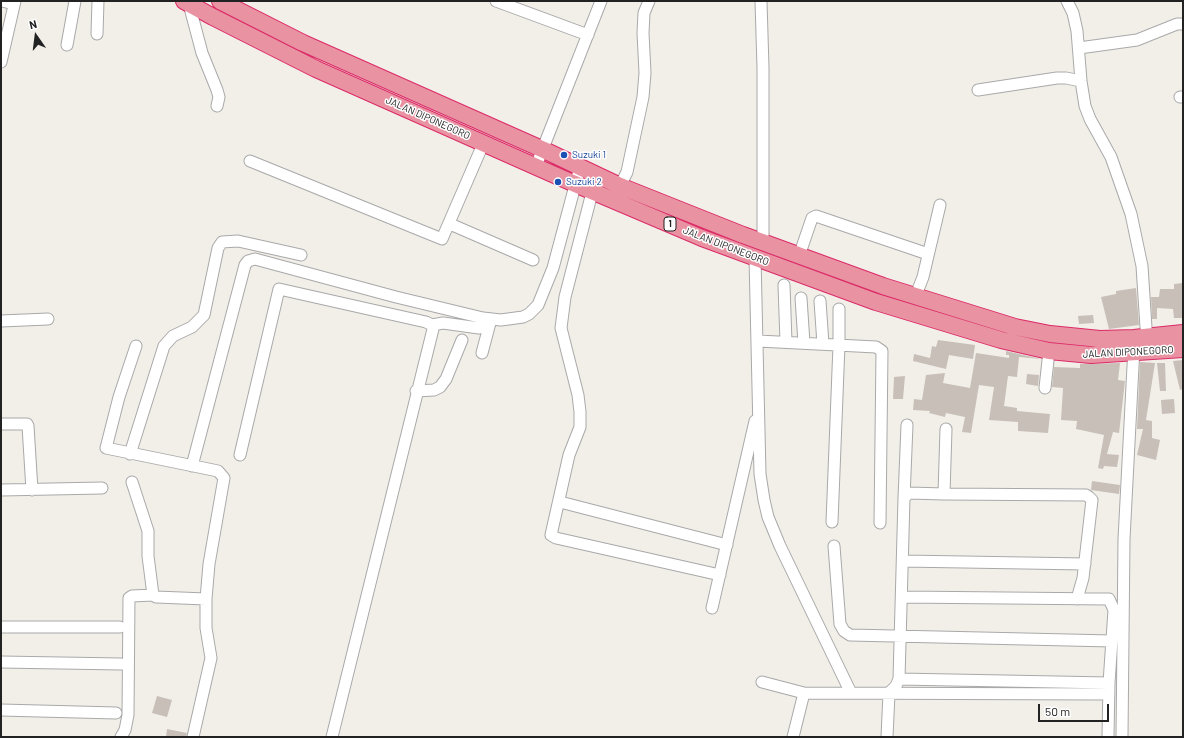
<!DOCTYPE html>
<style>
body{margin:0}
#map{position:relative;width:1184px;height:738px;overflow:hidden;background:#f2efe9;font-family:Barlow,sans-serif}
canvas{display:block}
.frame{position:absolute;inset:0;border:2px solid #222;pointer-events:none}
.north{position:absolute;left:16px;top:16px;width:40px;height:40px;-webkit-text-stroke:3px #fff;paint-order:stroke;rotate:346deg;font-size:11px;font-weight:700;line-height:16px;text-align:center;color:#222}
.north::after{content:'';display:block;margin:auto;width:14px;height:18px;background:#222;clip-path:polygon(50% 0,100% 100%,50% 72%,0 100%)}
.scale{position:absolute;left:1038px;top:704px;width:71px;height:18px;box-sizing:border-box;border:2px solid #222;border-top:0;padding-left:5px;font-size:12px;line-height:14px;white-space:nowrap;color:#222;-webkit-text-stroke:3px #fff;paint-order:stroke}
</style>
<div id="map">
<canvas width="1184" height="738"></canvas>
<div class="frame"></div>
<div class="north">N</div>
<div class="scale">50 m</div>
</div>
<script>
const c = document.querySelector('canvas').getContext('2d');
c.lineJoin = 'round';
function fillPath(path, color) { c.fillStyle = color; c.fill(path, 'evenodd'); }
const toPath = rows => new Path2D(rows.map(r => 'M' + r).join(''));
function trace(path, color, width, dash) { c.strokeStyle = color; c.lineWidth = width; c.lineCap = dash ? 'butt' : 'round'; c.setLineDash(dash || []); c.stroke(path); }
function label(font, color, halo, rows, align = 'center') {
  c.font = font + ' Barlow,sans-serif'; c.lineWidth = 3; c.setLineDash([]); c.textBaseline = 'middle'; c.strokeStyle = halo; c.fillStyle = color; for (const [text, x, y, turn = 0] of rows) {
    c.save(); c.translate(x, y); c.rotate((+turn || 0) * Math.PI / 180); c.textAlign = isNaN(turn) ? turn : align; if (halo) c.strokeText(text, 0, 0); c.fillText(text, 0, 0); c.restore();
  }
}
const building = toPath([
 [1183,283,1183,318,1174,318,1173,309,1157,308,1157,319,1152,319,1151,297,1159,297,1160,289,1174,289,1174,284],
 [1136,288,1139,325,1109,329,1101,297,1116,294,1116,291],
 [1093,315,1094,323,1079,324,1078,316],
 [938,340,975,345,973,359,949,355,946,369,913,361,914,354,930,358,932,346,936,347],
 [1006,351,1041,359,1019,357,1017,377,1008,376,1004,406,1017,408,1017,411,1050,414,1048,433,1018,431,1018,422,989,420,994,387,979,385,971,433,962,432,965,417,946,413,945,417,929,413,930,411,913,410,914,399,922,400,926,375,945,373,943,383,970,388,976,353,1009,358,1009,355,1006,355],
 [1183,360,1183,389,1180,390,1173,361],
 [1140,362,1155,363,1146,420,1152,421,1152,438,1160,440,1156,460,1137,455,1143,429,1137,429],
 [1120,363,1118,380,1125,381,1119,433,1113,432,1107,454,1119,455,1117,467,1104,466,1103,469,1098,468,1104,435,1076,429,1077,421,1061,420,1063,388,1052,387,1054,367,1080,368,1080,364],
 [1157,363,1165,363,1166,391,1160,391],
 [1027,374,1039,375,1038,386,1026,384],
 [905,376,903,399,893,399,894,377],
 [1174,399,1175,413,1162,414,1161,400],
 [1092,481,1120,485,1119,494,1091,490],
 [157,696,172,700,167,717,152,713],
 [167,729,187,733,186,737,166,737]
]);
const minor = toPath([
 [2,1,14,4],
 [496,1,588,35],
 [761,1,763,68,763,242],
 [1067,1,1073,13,1077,31,1081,81,1085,106,1090,119,1111,157,1131,214,1142,266,1147,343],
 [189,4,202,53,217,90,219,97,217,106],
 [97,34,98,1],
 [67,45,75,1],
 [1079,48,1137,40,1177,24,1183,24],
 [1,62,15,1],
 [978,90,1057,78,1066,78,1081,81],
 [1180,97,1183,97],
 [250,161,442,239,484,142],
 [536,166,601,1],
 [594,185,565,297,561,328,578,395,580,412,580,427,569,455,551,535,556,538,720,575],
 [620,186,627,172,643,97,645,73,643,33,644,13,649,1],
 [450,224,533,260],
 [799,256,812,218,816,216,928,254],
 [755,258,760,474,764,500,768,517,780,546,851,693],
 [784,285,786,342],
 [916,295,923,277,940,205],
 [801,298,804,343],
 [820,301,823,344],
 [1,321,48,319],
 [758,341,876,347,882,351,880,523],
 [136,346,119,397,106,448,218,471,224,478,209,564,206,599,206,628,211,658,193,737],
 [482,353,491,319],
 [1045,388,1049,351],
 [416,391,434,390,440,387,446,379,462,340],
 [1,424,27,424,28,426,32,490],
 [130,454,164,346,173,336,192,327,204,315,218,248,222,242,238,241,301,255],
 [240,455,279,289,426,322,432,325,443,323,479,328,483,318],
 [192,466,245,265,248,261,255,259,396,297,483,318,501,320,523,317,529,314,538,305,553,268,580,167],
 [132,482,148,531,148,556,153,595],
 [1,490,102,488],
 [944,494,1086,495,1089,497,1092,500,1083,578,1077,599],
 [904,498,907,425],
 [560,502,727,545],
 [832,522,839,345,839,309],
 [834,546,840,624,844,631,850,635,1112,641],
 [903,561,1085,564],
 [902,597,1109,599,1114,610,1109,683,1108,737],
 [712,608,755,421],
 [1,627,120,627],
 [1,662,121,664],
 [899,679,1109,683],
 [762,682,804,693,1109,694],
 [1,710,116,713],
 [121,737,125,730,128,715,129,598,132,596,153,595,156,597,206,599],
 [332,737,433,329,432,325],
 [793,737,804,693],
 [887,737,889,693,896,686,899,679,904,498,909,493,944,494,946,429],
 [1122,737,1124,539,1134,347]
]);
const highway = toPath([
 [184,1,213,17,316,69,575,184,702,238,876,302,1001,340,1049,351,1091,355,1183,349],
 [220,1,303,43,544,150,620,186,743,235,883,286,1015,327,1050,334,1100,339,1134,338,1183,333]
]);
const markers = [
 [564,155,4,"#1a4fb4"],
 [558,182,4,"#1a4fb4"]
];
const shields = [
 [670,224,12]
];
const shieldNames = [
 ["1",670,224]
];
const streetNames = [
 ["JALAN DIPONEGORO",428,118,24],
 ["JALAN DIPONEGORO",726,246,21],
 ["JALAN DIPONEGORO",1128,352,-3]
];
const transitNames = [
 ["Suzuki 1",572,155],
 ["Suzuki 2",566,182]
];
fillPath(building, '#c7bfb8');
trace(minor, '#a9a9a9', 13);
trace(highway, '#dc2a67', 18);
trace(minor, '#fff', 11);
trace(highway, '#e892a2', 16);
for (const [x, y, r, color] of markers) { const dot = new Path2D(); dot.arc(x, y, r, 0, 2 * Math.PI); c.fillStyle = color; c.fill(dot); trace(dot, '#fff', 1.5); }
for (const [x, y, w] of shields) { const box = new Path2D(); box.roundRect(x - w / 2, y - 7, w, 14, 3); c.fillStyle = '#fff'; c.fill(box); trace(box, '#222', 1); }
label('bold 9px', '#222', null, shieldNames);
label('10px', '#222', '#fff', streetNames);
label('10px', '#164399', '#fff', transitNames, 'left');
</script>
